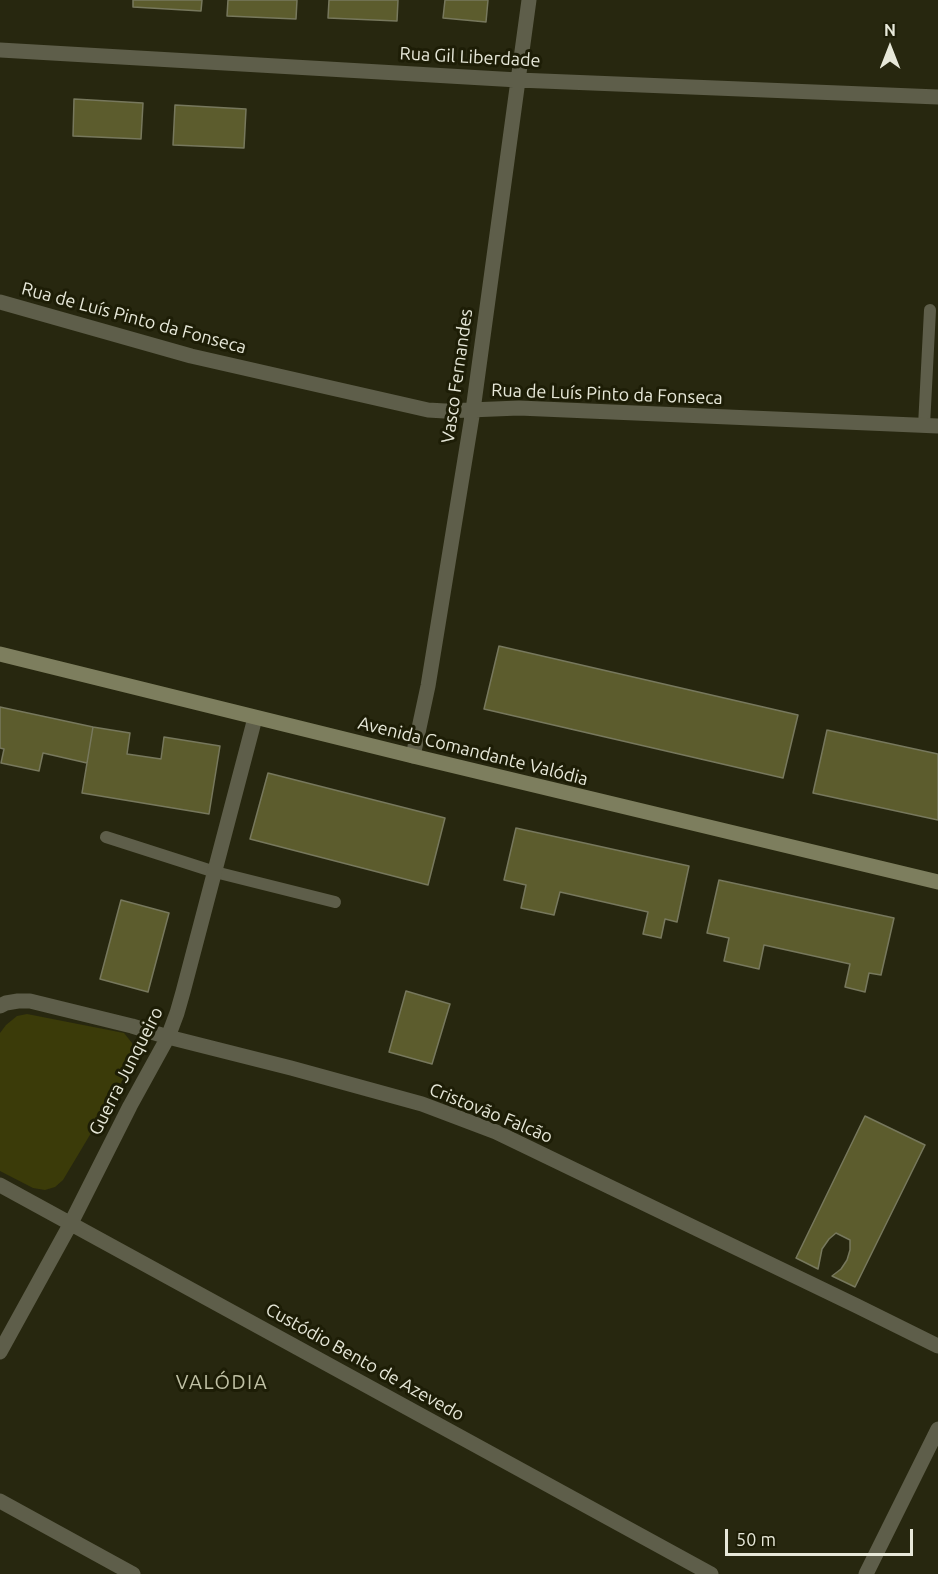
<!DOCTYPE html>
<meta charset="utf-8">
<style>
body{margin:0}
#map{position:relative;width:938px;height:1574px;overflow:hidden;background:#27270f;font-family:Ubuntu,sans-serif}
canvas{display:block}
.north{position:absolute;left:860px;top:18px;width:60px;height:60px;-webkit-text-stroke:4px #1d1d06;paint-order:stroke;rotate:0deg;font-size:16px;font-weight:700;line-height:24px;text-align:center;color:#e7e8d9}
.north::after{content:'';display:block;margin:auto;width:21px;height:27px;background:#e7e8d9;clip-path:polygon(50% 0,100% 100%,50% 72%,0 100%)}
.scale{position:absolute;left:725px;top:1529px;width:188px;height:27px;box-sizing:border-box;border:3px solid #e7e8d9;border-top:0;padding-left:8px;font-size:18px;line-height:21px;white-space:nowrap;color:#e7e8d9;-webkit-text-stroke:4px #1d1d06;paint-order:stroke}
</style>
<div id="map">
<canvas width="938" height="1574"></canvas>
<div class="north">N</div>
<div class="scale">50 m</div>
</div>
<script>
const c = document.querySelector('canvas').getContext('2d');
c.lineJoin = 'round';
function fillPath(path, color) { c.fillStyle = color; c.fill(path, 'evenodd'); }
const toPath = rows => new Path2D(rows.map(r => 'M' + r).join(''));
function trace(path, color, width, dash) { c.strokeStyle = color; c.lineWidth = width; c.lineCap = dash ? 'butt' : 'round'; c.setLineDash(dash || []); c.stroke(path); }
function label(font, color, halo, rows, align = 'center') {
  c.font = font + ' Ubuntu,sans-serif'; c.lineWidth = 6; c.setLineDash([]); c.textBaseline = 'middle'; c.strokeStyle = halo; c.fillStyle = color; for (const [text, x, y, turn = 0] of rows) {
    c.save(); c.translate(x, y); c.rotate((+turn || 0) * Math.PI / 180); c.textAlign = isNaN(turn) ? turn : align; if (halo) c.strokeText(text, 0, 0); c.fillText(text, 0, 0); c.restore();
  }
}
const green = toPath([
 [27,1014,124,1033,132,1043,133,1055,128,1071,63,1180,55,1187,45,1190,33,1188,0,1171,0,1033,6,1025,17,1016]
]);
const building = toPath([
 [133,0,202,0,201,11,133,7,133,0],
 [228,0,297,0,296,19,227,16,228,0],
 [329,0,398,0,397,21,328,18,329,0],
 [445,0,488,0,486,22,443,18,445,0],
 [74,99,143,103,141,139,73,136,74,99],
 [175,105,246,109,244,148,173,145,175,105],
 [499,646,798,715,783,778,484,709,499,646],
 [0,707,93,727,87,763,43,753,39,771,1,763,4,749,0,748,0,707],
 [93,727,130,733,127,754,161,759,164,737,220,746,209,814,82,793,93,727],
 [827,730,938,754,938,820,813,793,827,730],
 [268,773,445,818,428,885,250,839,268,773],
 [516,828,689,866,677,922,665,919,661,938,643,934,648,912,560,892,554,915,521,908,526,885,504,880,516,828],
 [719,880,894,918,881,975,869,973,865,992,845,987,850,964,764,945,759,969,724,961,729,938,707,933,719,880],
 [121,900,169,913,148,992,100,979,121,900],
 [406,991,450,1004,432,1064,389,1052,406,991],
 [865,1116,925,1145,855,1287,832,1276,841,1269,847,1260,850,1250,850,1240,836,1233,829,1239,822,1249,818,1269,796,1258,865,1116]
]);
const lane = toPath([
 [924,426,930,310],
 [106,837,215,872,335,902]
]);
const street = toPath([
 [0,50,518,80,938,97],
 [0,302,191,356,428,410,445,411,519,408,938,426],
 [413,756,428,686,473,410,529,0],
 [0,1006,6,1003,18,1001,30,1001,132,1026,168,1037,291,1068,422,1104,496,1132,857,1306,938,1346],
 [0,1185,711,1574],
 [0,1352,71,1223,130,1106,168,1037,177,1013,183,992,255,718],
 [0,1501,133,1574],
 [866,1574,938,1429]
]);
const secondary = toPath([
 [0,654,413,756,938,882]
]);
const streetNames = [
 ["Rua Gil Liberdade",470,57,3],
 ["Rua de Luís Pinto da Fonseca",134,318,15],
 ["Vasco Fernandes",457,376,-82],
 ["Rua de Luís Pinto da Fonseca",607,394,2],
 ["Avenida Comandante Valódia",473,751,14],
 ["Guerra Junqueiro",126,1071,-63],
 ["Cristovão Falcão",491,1113,22],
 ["Custódio Bento de Azevedo",365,1362,29]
];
const neighbourhoodNames = [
 ["VALÓDIA",222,1382]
];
fillPath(green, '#3b3b09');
fillPath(building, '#5c5c2d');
trace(building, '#77785d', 1.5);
trace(lane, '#5e5e4a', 12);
trace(street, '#5e5e4a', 15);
trace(secondary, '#7d7e5e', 15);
label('18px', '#e7e8d9', '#1d1d06', streetNames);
c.letterSpacing = '1.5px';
label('20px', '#c0c1a5', '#1d1d06', neighbourhoodNames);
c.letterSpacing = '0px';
</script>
